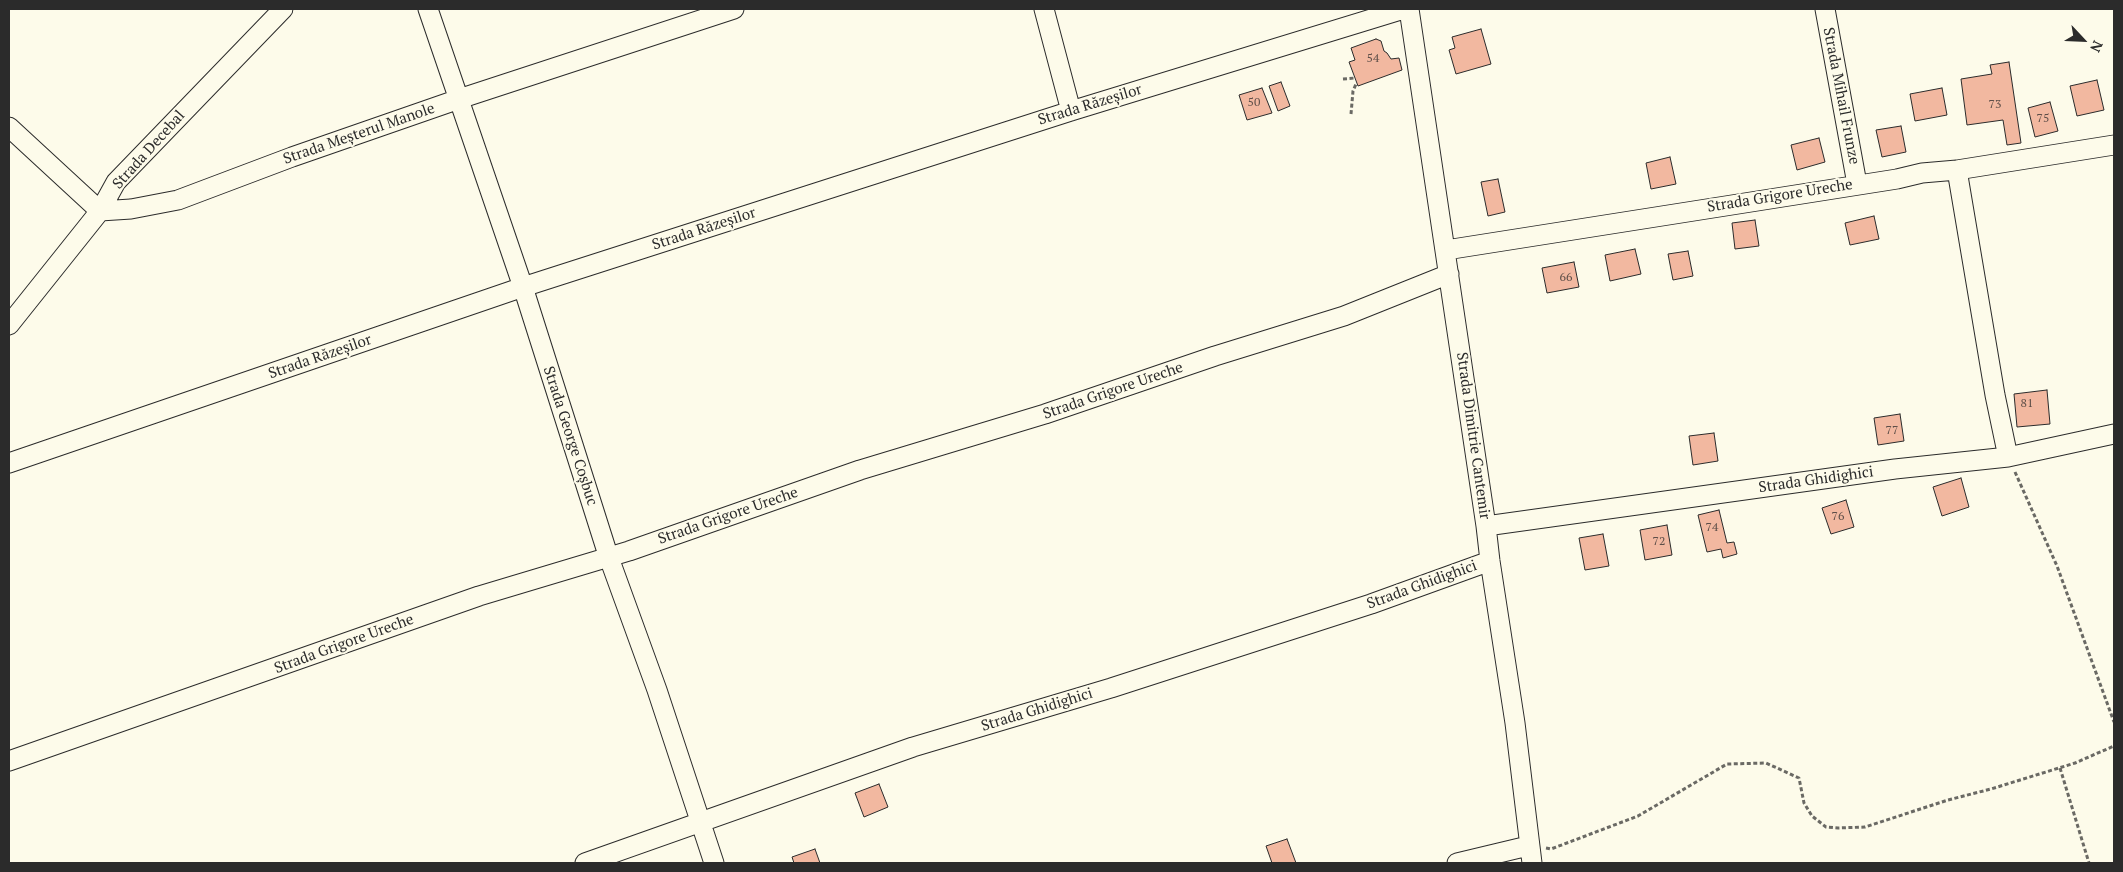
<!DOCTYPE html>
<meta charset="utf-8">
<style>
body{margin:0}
#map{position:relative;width:2123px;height:872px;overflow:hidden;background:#fdfbea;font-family:"PT Serif",serif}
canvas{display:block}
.frame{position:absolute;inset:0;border:10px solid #2b2b2b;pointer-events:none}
.north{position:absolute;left:2058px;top:15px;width:50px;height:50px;-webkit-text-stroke:4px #fdfbea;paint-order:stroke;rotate:115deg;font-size:14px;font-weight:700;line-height:20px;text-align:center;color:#2b2b2b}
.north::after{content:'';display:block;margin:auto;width:18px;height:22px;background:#2b2b2b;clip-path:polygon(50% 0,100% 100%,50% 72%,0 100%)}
</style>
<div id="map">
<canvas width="2123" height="872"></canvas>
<div class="frame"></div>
<div class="north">N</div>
</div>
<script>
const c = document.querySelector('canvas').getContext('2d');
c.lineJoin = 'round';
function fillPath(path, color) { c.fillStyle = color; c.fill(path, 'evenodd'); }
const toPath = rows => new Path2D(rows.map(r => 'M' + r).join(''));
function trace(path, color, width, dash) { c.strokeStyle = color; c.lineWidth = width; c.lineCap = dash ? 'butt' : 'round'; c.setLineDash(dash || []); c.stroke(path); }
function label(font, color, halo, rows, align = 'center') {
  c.font = font + ' "PT Serif",serif'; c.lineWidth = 4; c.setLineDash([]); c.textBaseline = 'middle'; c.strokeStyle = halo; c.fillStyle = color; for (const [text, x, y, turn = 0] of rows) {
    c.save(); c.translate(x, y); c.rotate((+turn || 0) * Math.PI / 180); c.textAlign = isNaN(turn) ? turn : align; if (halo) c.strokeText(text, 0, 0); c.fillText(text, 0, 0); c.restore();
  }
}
const building = toPath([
 [1481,29,1491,64,1456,74,1449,50,1455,48,1452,37,1481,29],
 [1376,39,1381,41,1384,51,1387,53,1391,59,1399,58,1402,70,1358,86,1349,62,1355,60,1351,48,1376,39],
 [2009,62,2021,143,2007,145,2003,120,1967,125,1961,79,1992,74,1990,65,2009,62],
 [2097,80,2104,110,2077,116,2070,86,2097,80],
 [1281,82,1290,106,1278,111,1269,86,1281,82],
 [1262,88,1272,113,1247,120,1239,95,1262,88],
 [1942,88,1947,115,1915,121,1910,94,1942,88],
 [2050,102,2058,131,2035,137,2028,108,2050,102],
 [1901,126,1906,152,1882,157,1876,130,1901,126],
 [1819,138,1825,162,1797,170,1791,145,1819,138],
 [1670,157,1676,184,1651,189,1646,163,1670,157],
 [1498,179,1505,212,1488,216,1481,182,1498,179],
 [1874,216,1879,239,1850,245,1845,223,1874,216],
 [1755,220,1759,246,1735,249,1732,223,1755,220],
 [1635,249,1641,274,1610,281,1605,255,1635,249],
 [1688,251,1693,276,1673,280,1668,254,1688,251],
 [1574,262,1579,287,1547,293,1542,268,1574,262],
 [2047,390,2050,424,2017,427,2014,394,2047,390],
 [1900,414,1904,441,1878,445,1874,418,1900,414],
 [1714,433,1718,461,1693,465,1689,436,1714,433],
 [1961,478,1969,507,1942,516,1933,487,1961,478],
 [1846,500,1854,527,1831,534,1822,508,1846,500],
 [1719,510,1727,543,1734,542,1737,554,1723,558,1721,549,1707,552,1698,515,1719,510],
 [1667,525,1672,555,1645,560,1640,530,1667,525],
 [1603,534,1609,566,1585,570,1579,538,1603,534],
 [879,784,888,807,864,817,855,793,879,784],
 [1287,839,1296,863,1272,863,1266,846,1287,839],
 [815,849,820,863,794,863,792,857,815,849]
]);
const path = toPath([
 [1343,79,1355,78],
 [1351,114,1353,91,1356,84],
 [2015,472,2057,566,2114,722],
 [2060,768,2089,863],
 [1546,848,1551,849,1638,816,1727,764,1766,763,1799,778,1804,803,1812,816,1826,827,1838,828,1865,827,1948,800,1991,789,2075,763,2114,746]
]);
const minor = toPath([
 [428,9,523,287,608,555,657,690,714,863],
 [1044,9,1071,111],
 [1409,9,1486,526,1490,561,1515,723,1532,863],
 [1825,9,1857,184],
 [9,127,100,211,131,209,178,200,292,157,459,99,734,9],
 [1957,170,1995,395,2008,457],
 [1446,250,1897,179,1922,173,1957,170,2114,145],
 [9,325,100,211,116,182,283,9],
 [9,463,523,287,1071,111,1404,9],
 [1486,526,1895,469,2008,457,2114,434],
 [9,761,479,596,629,551,860,470,1045,414,1215,356,1344,316,1449,274],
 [585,863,913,747,1111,688,1371,604,1490,561],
 [1457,863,1528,846]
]);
const numberNames = [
 ["54",1373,59],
 ["50",1254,103],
 ["73",1995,105],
 ["75",2043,119],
 ["66",1566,278],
 ["81",2027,404],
 ["77",1892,431],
 ["76",1838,517],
 ["74",1712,528],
 ["72",1659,542]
];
const streetNames = [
 ["Strada Mihail Frunze",1841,96,79],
 ["Strada Răzeșilor",1090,105,-17],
 ["Strada Meșterul Manole",359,134,-19],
 ["Strada Decebal",149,150,-48],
 ["Strada Grigore Ureche",1780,196,-9],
 ["Strada Răzeșilor",704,229,-18],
 ["Strada Răzeșilor",320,357,-19],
 ["Strada Grigore Ureche",1113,391,-19],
 ["Strada George Coșbuc",570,436,72],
 ["Strada Dimitrie Cantemir",1473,436,82],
 ["Strada Ghidighici",1816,480,-8],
 ["Strada Grigore Ureche",728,516,-19],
 ["Strada Ghidighici",1422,585,-20],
 ["Strada Grigore Ureche",344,644,-20],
 ["Strada Ghidighici",1037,710,-17]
];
fillPath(building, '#f2b8a0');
trace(building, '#2b2b2b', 1);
trace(minor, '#2b2b2b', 21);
trace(path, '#6a6964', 3, [4, 2.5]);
trace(minor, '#fdfbea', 19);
label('12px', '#5d4e48', null, numberNames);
label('15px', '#2b2b2b', '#fdfbea', streetNames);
</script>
